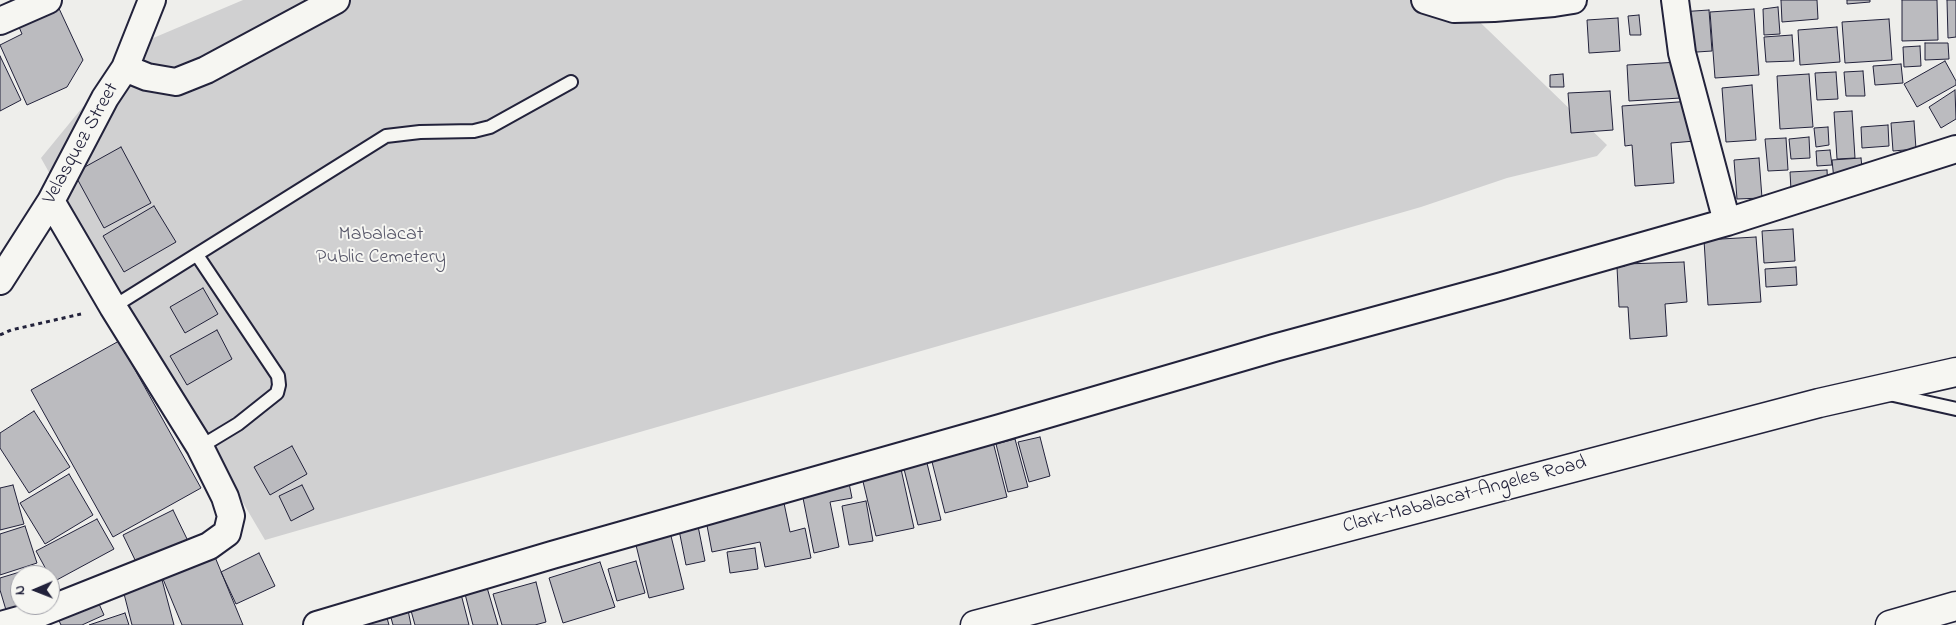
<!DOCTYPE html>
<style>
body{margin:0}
#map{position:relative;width:1956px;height:625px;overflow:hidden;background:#eeeeeb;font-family:"Indie Flower",sans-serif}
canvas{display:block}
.north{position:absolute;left:10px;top:565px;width:50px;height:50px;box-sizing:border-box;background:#f6f6f2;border:1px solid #a1a1a9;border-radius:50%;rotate:269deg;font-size:14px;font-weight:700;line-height:20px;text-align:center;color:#22223b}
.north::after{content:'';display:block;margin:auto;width:18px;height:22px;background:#22223b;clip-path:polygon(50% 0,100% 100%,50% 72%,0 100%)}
</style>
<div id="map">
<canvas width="1956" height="625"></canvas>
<div class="north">N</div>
</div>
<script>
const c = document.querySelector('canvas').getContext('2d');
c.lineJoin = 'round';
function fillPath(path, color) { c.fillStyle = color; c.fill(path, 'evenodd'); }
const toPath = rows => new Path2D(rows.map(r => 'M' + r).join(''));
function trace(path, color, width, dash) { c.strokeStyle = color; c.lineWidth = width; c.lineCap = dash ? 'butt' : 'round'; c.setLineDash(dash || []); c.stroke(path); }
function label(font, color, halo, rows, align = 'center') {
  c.font = font + ' "Indie Flower",sans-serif'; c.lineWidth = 4; c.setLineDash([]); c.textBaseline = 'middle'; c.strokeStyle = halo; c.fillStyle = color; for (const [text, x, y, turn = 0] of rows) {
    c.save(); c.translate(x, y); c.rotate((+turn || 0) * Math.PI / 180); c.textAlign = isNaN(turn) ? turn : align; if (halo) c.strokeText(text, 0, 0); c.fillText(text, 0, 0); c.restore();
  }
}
const green = toPath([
 [243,0,1457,0,1607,145,1597,156,1507,178,1421,207,265,540,65,201,41,158,132,47]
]);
const building = toPath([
 [1781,0,1817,0,1818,19,1782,22,1781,0],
 [1847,0,1870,0,1870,2,1847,4,1847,0],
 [1902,0,1937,0,1938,40,1902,41,1902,0],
 [1947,0,1956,0,1956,37,1948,38,1947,0],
 [56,2,83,60,67,87,27,105,0,45,22,34,16,20,56,2],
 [1778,7,1780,34,1764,35,1763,9,1778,7],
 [1754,9,1759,75,1715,78,1710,12,1754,9],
 [1709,10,1712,51,1682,53,1679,12,1709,10],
 [1639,15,1641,35,1630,35,1628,16,1639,15],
 [1618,18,1620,51,1589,53,1587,20,1618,18],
 [1889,19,1892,60,1845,63,1842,22,1889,19],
 [1837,27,1840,62,1800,65,1798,30,1837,27],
 [1792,35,1794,61,1766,62,1764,37,1792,35],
 [1925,43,1948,43,1949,59,1925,60,1925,43],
 [1920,46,1921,66,1904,67,1903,47,1920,46],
 [0,56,21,100,0,111,0,56],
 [1945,61,1956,81,1956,85,1917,107,1904,84,1945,61],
 [1679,62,1681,98,1629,101,1627,65,1679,62],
 [1901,64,1903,83,1875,85,1873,66,1901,64],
 [1863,71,1865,96,1846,96,1844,72,1863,71],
 [1836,72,1838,99,1817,100,1815,73,1836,72],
 [1563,74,1564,87,1550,87,1550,75,1563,74],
 [1809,74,1813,127,1780,129,1777,76,1809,74],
 [1752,85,1756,140,1726,142,1722,88,1752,85],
 [1955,90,1956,119,1941,128,1929,107,1955,90],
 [1610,91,1613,130,1571,133,1568,93,1610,91],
 [1692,101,1695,141,1671,143,1674,183,1635,186,1632,145,1625,146,1622,106,1692,101],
 [1852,111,1855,158,1837,159,1834,112,1852,111],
 [1914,121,1916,149,1893,151,1891,123,1914,121],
 [1888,125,1889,146,1862,148,1861,127,1888,125],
 [1828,127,1829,145,1816,147,1814,128,1828,127],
 [1809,137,1810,158,1791,159,1789,139,1809,137],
 [1786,138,1788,170,1768,171,1765,139,1786,138],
 [121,147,151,203,104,228,74,173,121,147],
 [1830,150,1832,165,1817,166,1816,151,1830,150],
 [1759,158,1762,198,1737,199,1734,160,1759,158],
 [1861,158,1863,177,1834,180,1832,160,1861,158],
 [1827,170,1828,188,1791,190,1790,172,1827,170],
 [154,206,176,242,124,272,103,236,154,206],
 [1793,229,1795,261,1764,263,1762,231,1793,229],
 [1756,237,1761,302,1708,305,1704,240,1756,237],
 [1684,262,1687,302,1665,304,1667,336,1630,339,1628,307,1619,307,1617,267,1625,266,1625,264,1684,262],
 [1796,267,1797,285,1766,287,1765,269,1796,267],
 [203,288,218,314,185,333,170,307,203,288],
 [217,330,232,359,187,385,170,356,217,330],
 [119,341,201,488,113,537,31,390,119,341],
 [34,411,70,467,29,493,0,448,0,433,34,411],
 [991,434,1007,497,945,513,929,450,991,434],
 [1040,437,1050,476,1029,482,1018,442,1040,437],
 [1015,439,1028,487,1008,492,996,444,1015,439],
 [292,446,307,474,270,495,254,467,292,446],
 [924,451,941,520,918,525,901,457,924,451],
 [899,460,914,528,876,536,860,469,899,460],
 [69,474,93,515,45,544,20,503,69,474],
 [848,478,852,498,830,502,839,547,814,553,801,488,848,478],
 [13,485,24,524,0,530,0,488,13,485],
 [302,485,314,509,291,521,279,496,302,485],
 [866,501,873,541,849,545,842,506,866,501],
 [784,503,790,532,805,528,811,558,765,567,760,542,712,552,705,515,748,510,784,503],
 [173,510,188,541,138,566,123,535,173,510],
 [97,519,114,549,53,582,36,551,97,519],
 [25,526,37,563,0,575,0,534,25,526],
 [698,526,705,561,686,565,679,530,698,526],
 [670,532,684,589,649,598,635,541,670,532],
 [755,548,758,569,730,573,727,552,755,548],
 [259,553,275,586,236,604,221,572,259,553],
 [215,557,243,625,182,625,163,579,215,557],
 [636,561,645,593,617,601,608,569,636,561],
 [600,562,615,607,563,623,549,578,600,562],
 [33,568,35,575,20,575,20,605,44,605,9,620,0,590,0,578,33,568],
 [161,576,174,625,132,625,122,586,161,576],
 [536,582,546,622,535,625,502,625,493,594,536,582],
 [486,584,498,625,473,625,464,590,486,584],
 [461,594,469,625,415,625,410,607,461,594],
 [95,595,104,615,82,625,61,625,55,612,95,595],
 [408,610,411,625,393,625,390,614,408,610],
 [125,613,129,625,89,625,125,613],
 [387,618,389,625,361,625,387,618]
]);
const path = toPath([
 [0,335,11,330,81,314]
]);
const lane = toPath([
 [197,255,278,376,279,385,277,393,238,424,200,447],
 [113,307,386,136,420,132,474,131,490,127,571,82],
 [1889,394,1956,409]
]);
const street = toPath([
 [1425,0,1454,9,1494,8,1554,3,1573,0],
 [0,21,48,0],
 [125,68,147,77,176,82,206,70,336,0],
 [1727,222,1956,149],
 [0,281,51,201,105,98,125,68,152,0],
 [1,625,33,616,209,546,227,533,231,516,225,497,200,447,113,307,51,201],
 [317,625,552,555,1000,428,1274,348,1502,286,1727,222,1682,53,1675,0]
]);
const secondary = toPath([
 [975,625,1819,403,1956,372]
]);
const highway = toPath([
 [1890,625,1956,606]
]);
const streetNames = [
 ["Velasquez Street",82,144,-61],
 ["Clark-Mabalacat-Angeles Road",1465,496,-15]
];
const parkNames = [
 ["Mabalacat",381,236],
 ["Public Cemetery",381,259]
];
fillPath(green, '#d0d0d1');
fillPath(building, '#bbbbbf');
trace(building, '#22223b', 1);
trace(lane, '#22223b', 16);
trace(street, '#22223b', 30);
trace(secondary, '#22223b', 31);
trace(highway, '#22223b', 31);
trace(path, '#22223b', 3, [4, 4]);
trace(lane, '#f6f6f2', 12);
trace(street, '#f6f6f2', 26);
trace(secondary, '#f6f6f2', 28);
trace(highway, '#f6f6f2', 28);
label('20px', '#22223b', '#f6f6f2', streetNames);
label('20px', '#565668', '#f6f6f2', parkNames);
</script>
